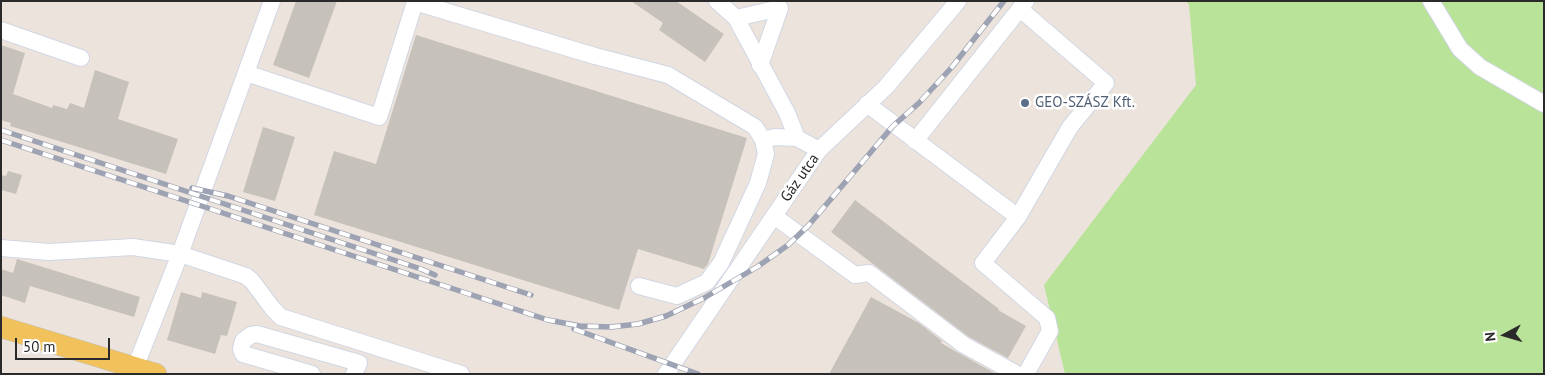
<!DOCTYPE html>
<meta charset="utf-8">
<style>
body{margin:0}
#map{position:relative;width:1545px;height:375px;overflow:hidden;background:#ece4dc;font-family:"PT Sans",sans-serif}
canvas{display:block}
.frame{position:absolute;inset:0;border:2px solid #2a2a2a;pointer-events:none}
.north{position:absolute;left:1480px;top:310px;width:50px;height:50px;-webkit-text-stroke:4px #fff;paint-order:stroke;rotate:264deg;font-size:14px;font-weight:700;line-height:20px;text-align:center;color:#2a2a2a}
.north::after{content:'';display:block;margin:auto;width:18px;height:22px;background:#2a2a2a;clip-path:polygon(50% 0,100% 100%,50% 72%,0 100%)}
.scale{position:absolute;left:15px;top:338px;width:95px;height:22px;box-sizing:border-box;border:2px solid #2a2a2a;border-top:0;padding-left:6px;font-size:15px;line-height:18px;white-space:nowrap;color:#2a2a2a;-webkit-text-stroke:4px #fff;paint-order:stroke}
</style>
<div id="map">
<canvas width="1545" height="375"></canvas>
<div class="frame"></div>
<div class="north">N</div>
<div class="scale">50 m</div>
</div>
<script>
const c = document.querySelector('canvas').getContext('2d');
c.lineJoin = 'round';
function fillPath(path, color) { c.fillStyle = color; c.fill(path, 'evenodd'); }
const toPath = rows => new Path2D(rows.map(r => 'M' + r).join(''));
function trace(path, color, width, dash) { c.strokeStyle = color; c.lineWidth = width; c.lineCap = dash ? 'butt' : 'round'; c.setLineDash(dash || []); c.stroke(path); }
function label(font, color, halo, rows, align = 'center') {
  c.font = font + ' "PT Sans",sans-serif'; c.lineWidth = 5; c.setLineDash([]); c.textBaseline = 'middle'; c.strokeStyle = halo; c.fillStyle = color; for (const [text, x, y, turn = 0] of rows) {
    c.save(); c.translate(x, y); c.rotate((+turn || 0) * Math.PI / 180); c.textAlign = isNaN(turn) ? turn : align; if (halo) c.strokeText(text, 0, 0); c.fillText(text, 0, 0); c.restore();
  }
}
const green = toPath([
 [1186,1,1544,1,1544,374,1065,374,1044,285,1196,85,1189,5]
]);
const building = toPath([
 [296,1,337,1,309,78,273,65],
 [631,1,676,1,724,34,705,62,659,30,663,23],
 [416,35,747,138,708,264,704,269,638,249,619,310,314,215,334,151,376,164],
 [1,45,25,53,13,94,52,108,53,105,67,109,70,103,84,108,95,70,129,82,118,119,178,139,166,174,10,126,11,123,1,120],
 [263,127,295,137,275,201,243,192],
 [8,171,22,175,16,194,1,190,1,175,6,176],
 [855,200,999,309,998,310,1026,326,1008,358,969,337,831,232],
 [17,259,140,297,134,317,30,286,25,303,1,295,1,269,13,273],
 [181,292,201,298,202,292,237,302,227,336,221,335,215,354,167,340],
 [871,297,919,323,942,341,941,343,996,374,829,374]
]);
const minor = toPath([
 [717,1,736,18,787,113,797,138,819,150],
 [1431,1,1460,49,1480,67,1544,104],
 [736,18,780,8,760,65],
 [1,30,81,58],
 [246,73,379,117,415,2,595,56,668,75,755,127,763,140,775,137,797,138],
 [867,104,1018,217,983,263,1047,318,1050,331,1026,374],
 [915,141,1026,1],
 [774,216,855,275,869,273,964,345,1017,374],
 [1018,217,1070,127,1106,83,1020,9],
 [1,248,49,252,133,247,180,254,246,276,252,281,273,309,281,317,461,374],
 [639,286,677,296,707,282,721,263,758,183,766,154,763,140],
 [135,368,180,254,272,1],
 [312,374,243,354,241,349,243,341,251,335,257,334,359,363,354,374],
 [666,374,819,150,886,87,958,1]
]);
const major = toPath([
 [1,327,156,374]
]);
const rail = toPath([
 [1,130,421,269,435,275],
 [1,140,548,320,580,326,611,327,638,324,666,316,704,298,757,267,788,245,808,226,893,126,919,103,952,67,1004,1],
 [192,188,228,196,531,295],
 [574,329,698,374]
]);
const markers = [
 [1025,103,5,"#5c6f8a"]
];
const serviceNames = [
 ["GEO-SZÁSZ Kft.",1035,103]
];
const streetNames = [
 ["Gáz utca",800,178,-55]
];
fillPath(green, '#b8e398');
fillPath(building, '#c7c1bb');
trace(minor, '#d1d6e3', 18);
trace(major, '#c3c3c3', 22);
trace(minor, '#fff', 16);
trace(major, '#f1c15c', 21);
trace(rail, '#9ea3b4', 5.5);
trace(rail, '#fff', 4, [11]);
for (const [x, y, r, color] of markers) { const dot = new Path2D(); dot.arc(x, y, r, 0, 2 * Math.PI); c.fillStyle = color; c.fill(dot); trace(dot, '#fff', 2); }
label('15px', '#4e5e75', '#fff', serviceNames, 'left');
label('15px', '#2a2a2a', '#fff', streetNames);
</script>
